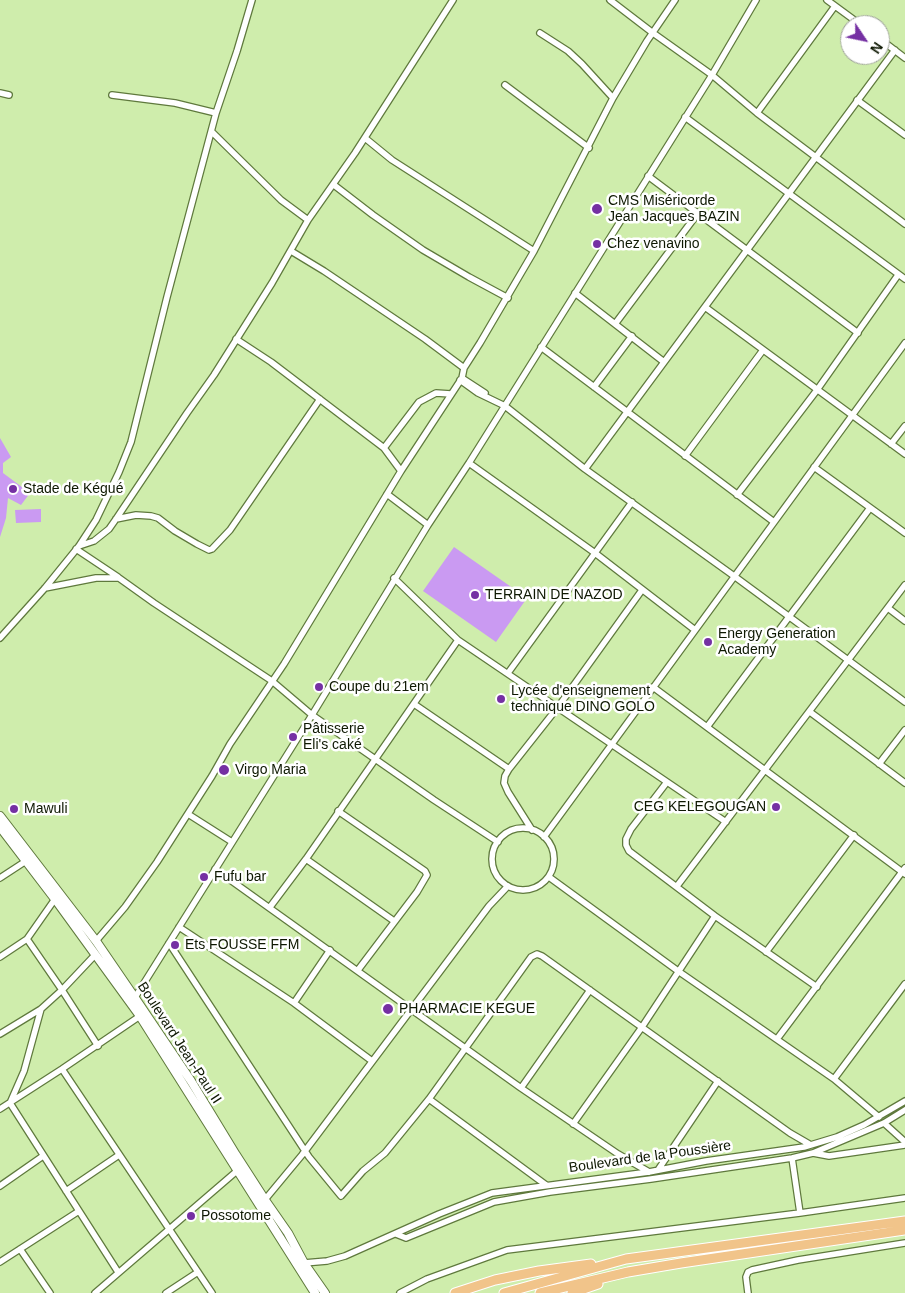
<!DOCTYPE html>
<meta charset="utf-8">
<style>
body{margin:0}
#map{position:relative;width:905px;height:1293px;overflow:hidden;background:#cfedac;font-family:Helvetica,sans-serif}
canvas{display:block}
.north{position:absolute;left:840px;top:15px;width:50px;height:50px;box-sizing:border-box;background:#fff;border:1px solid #9fa39a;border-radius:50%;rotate:124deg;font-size:14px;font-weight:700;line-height:20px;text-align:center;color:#0e1802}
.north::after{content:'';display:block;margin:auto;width:18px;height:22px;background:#7530a3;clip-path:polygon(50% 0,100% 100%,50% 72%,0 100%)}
</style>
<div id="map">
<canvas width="905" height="1293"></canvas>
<div class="north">N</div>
</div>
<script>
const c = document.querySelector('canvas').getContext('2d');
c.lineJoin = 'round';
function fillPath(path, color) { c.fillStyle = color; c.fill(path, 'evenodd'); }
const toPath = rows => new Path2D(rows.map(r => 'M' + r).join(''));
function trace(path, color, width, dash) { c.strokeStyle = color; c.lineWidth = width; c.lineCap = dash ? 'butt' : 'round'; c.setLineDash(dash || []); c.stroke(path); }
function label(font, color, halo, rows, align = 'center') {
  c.font = font + ' Helvetica,sans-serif'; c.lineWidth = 5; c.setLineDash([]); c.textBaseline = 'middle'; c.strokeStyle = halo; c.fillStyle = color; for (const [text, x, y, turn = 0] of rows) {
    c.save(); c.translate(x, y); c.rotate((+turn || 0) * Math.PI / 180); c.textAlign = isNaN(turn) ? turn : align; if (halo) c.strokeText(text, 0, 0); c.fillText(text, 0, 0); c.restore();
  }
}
const green = toPath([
 [0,438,11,457,3,463,3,473,30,493,21,505,8,498,6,518,0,537],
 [41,509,41,522,16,523,15,510],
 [454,547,527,598,496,642,423,591]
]);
const minor = toPath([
 [610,0,653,33,712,75,757,113,905,224],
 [827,0,861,25],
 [540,33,568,51,582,64,613,98],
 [880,39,905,58],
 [505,85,589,148],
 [0,93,9,95],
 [112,95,175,103,216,113],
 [857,100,905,135],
 [757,113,835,6],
 [685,117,905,279],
 [212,132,281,200,308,220],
 [365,138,392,160,534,251],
 [648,176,858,333],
 [334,185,373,215,423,250,469,277,508,298],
 [291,251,324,271,425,339,464,368],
 [575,293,664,362],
 [705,307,905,454],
 [615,324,698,213],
 [236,339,271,362,384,448,401,471],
 [541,347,774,522],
 [462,378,485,393],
 [460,380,478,393,505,406,585,469,734,576,905,702],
 [594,387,632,336],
 [891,444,905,426],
 [384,448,419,402,436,393,451,394],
 [685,456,763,350],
 [469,463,595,553,695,630],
 [814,467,905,533],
 [585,469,895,50],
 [387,494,428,525],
 [737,495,817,390,898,275],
 [116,519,136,515,151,516,158,518,175,531,197,544,209,550,212,549,230,530,320,399],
 [79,546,94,541,109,529,116,519,187,413,214,375,272,283,308,220,355,153,453,0],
 [76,549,118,577],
 [394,578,458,640,726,822],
 [45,588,96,578,119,578,154,603,272,681,312,715,434,800,498,842],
 [888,608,905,621],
 [0,638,45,588,79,546,96,520,119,472,131,442,167,297,216,113,237,51,252,0],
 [508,673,632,502],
 [653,687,905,874],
 [414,704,509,769,558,707,642,590],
 [810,712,905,783],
 [707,727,870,508],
 [879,764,905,730],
 [509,769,505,776,504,783,508,792,532,830],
 [667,782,631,829,626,839,626,845,629,851,715,916,817,987],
 [338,811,425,871,427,875,417,892,358,970],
 [188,814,232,842],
 '492 859a31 31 0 1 1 62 0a31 31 0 1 1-62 0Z',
 [544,837,905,343],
 [306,859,394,921],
 [215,869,521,1088,618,1154,649,1172],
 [549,877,678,971,834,1079,879,1117],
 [0,878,26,861],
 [677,886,905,585],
 [270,907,306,859,458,640],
 [179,927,294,1003,372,1061],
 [27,939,62,990,98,1046],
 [96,941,125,907,157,862,212,776,230,744,284,664,401,471,462,378,464,368,480,343,534,251,613,98,647,41,675,0],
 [169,943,309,1157,341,1196,363,1171,385,1153,429,1099,531,957,537,954,542,956,790,1133,809,1144],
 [766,952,854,835],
 [0,957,27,939,55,899],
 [134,999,312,715,428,525,469,463,712,75,756,0],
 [294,1003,330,950],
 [41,1009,24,1071,10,1103,118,1272],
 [0,1034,41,1009,62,990,95,955],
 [777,1039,905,868],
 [62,1069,212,1293],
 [834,1079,905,984],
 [521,1088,590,990],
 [429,1099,546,1185],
 [0,1109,62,1069,140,1016],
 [884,1123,905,1142],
 [573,1124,642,1027,715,916],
 [813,1153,829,1156,905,1145],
 [792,1158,800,1213],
 [658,1170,718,1081],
 [0,1186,43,1156],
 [66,1191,119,1155],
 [263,1202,302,1155,489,906,508,886],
 [396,1234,406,1238,494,1202,550,1192,651,1179,792,1158,813,1153,884,1123,905,1110],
 [20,1249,50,1293],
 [0,1262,79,1211],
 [304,1263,327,1261,345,1256,439,1214,492,1193,649,1172,706,1161,804,1147,837,1137,864,1125,905,1101],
 [95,1293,238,1170],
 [166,1293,198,1272],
 [400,1293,427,1279,507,1250,800,1213,905,1198],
 [748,1293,746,1277,748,1272,752,1270,798,1260,905,1243]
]);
const secondary = toPath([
 [0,816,96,941,135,998,191,1081,236,1155,265,1200,288,1233,304,1263,325,1293],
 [0,827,55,899,140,1016,315,1293]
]);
const primary = toPath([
 [455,1293,495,1280,539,1271,591,1264],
 [504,1293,626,1259,905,1221],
 [540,1293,628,1272,681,1263,905,1230],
 [572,1293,598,1284]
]);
const markers = [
 [597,209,6,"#7530a3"],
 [597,244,5,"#7530a3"],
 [13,489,5,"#7530a3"],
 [475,595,5,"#7530a3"],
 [708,642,5,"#7530a3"],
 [319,687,5,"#7530a3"],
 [501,699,5,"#7530a3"],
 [293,737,5,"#7530a3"],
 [224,770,6,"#7530a3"],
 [776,807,5,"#7530a3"],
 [14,809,5,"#7530a3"],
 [204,877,5,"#7530a3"],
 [175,945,5,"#7530a3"],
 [388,1009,6,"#7530a3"],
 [191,1216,5,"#7530a3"]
];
const poiNames = [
 ["CMS Miséricorde",608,201],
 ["Jean Jacques BAZIN",608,217],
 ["Chez venavino",607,244],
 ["Stade de Kégué",23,489],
 ["TERRAIN DE NAZOD",485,595],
 ["Energy Generation",718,634],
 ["Academy",718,650],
 ["Coupe du 21em",329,687],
 ["Lycée d'enseignement",511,691],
 ["technique DINO GOLO",511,707],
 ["Pâtisserie",303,729],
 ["Eli's caké",303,745],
 ["Virgo Maria",235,770],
 ["CEG KELEGOUGAN",766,807,"right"],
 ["Mawuli",24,809],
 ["Fufu bar",214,877],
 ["Ets FOUSSE FFM",185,945],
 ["PHARMACIE KEGUE",399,1009],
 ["Possotome",201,1216]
];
const streetNames = [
 ["Boulevard Jean-Paul II",179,1043,57],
 ["Boulevard de la Poussière",650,1157,-8]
];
fillPath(green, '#ca9af2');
trace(minor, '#5f793d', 8);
trace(secondary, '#5f793d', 10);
trace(primary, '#fff', 11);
trace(minor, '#fff', 5.5);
trace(secondary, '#fff', 8);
trace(primary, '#f1c48a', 9);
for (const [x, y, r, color] of markers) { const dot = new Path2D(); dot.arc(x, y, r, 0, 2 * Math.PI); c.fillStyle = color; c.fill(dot); trace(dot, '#fff', 2); }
label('14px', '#0e1802', '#fff', poiNames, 'left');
label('14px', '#0e1802', '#fff', streetNames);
</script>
